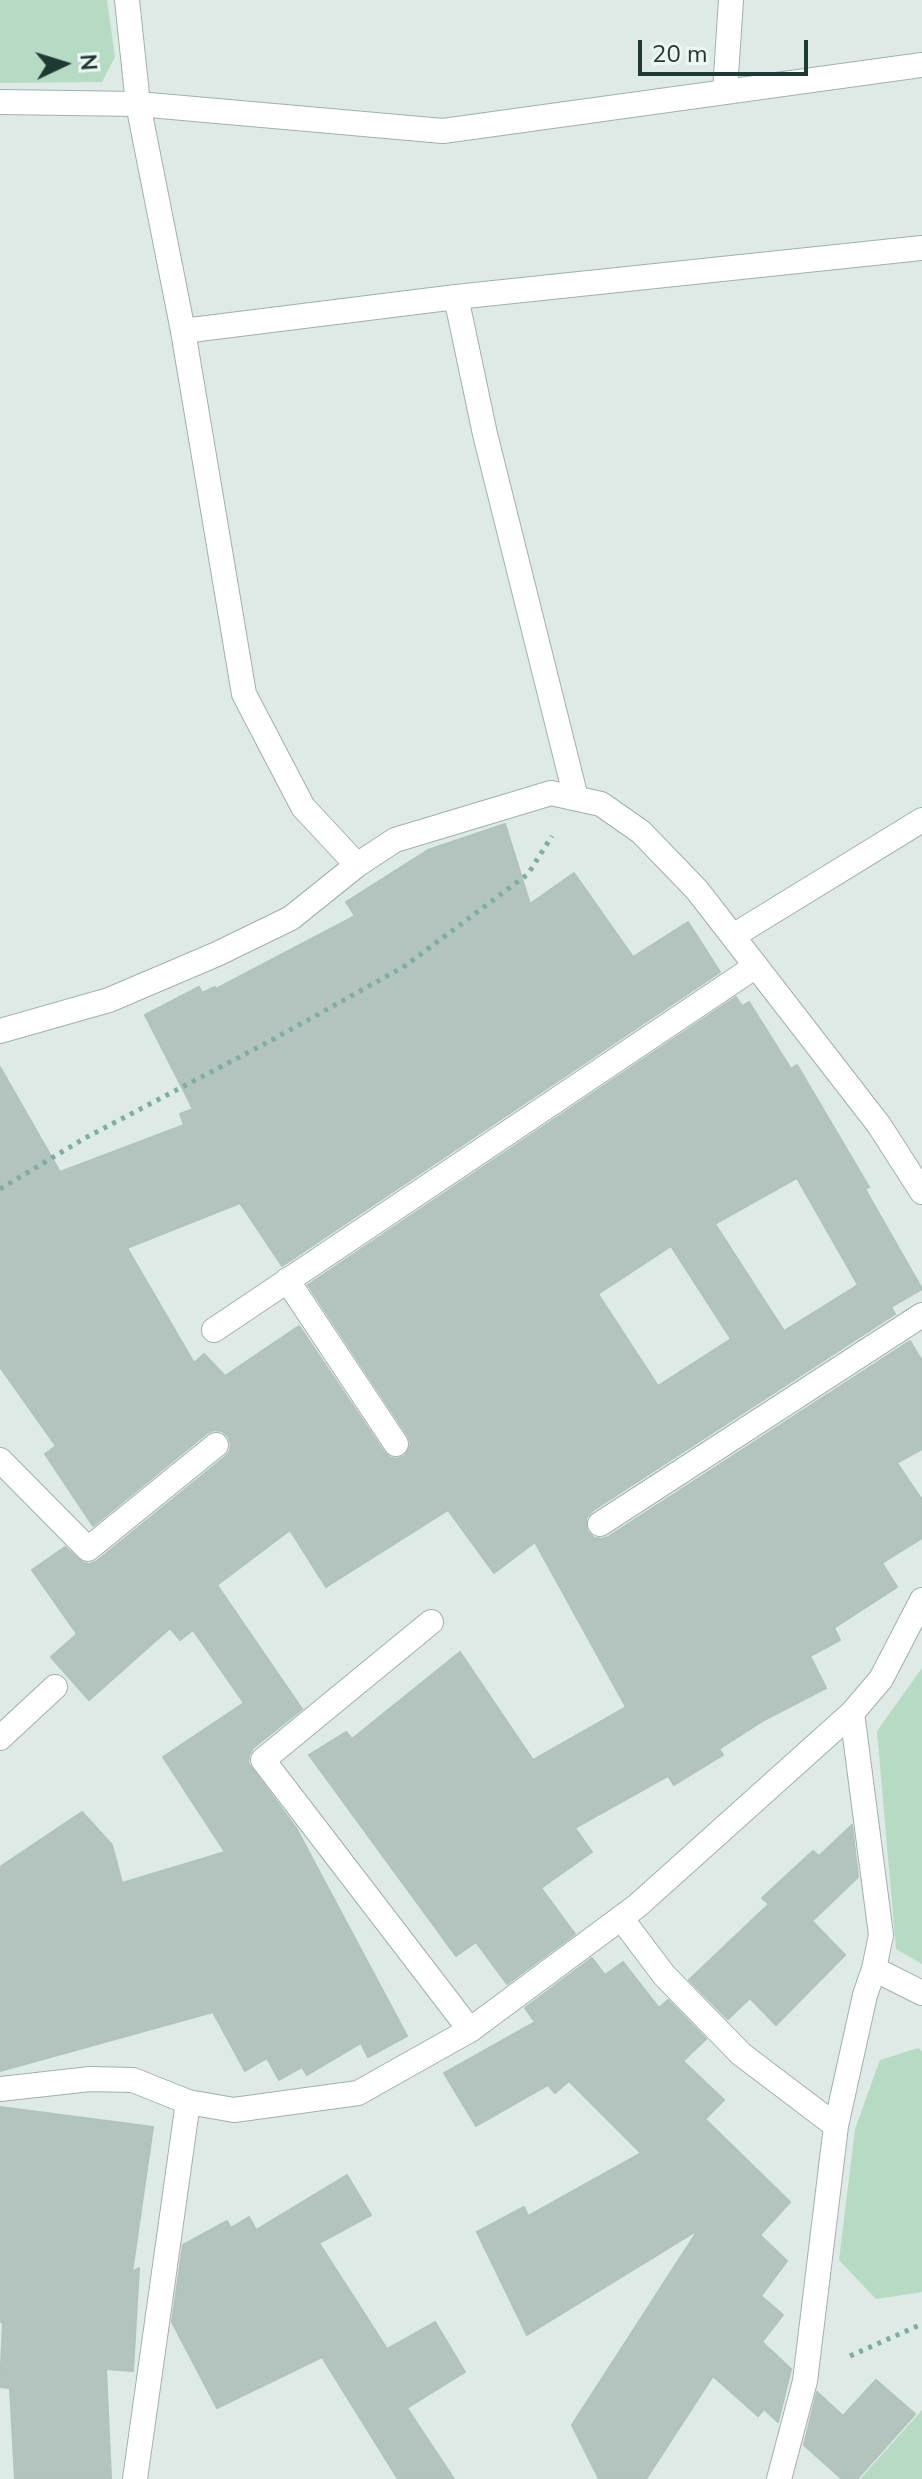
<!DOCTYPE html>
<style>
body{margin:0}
#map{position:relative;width:922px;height:2479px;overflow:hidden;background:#ddeae5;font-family:"Nunito Sans",sans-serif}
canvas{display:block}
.north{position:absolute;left:24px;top:24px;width:80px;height:80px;-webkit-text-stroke:6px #edf6f3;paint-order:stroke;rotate:86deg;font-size:22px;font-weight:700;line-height:32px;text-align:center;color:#1f3934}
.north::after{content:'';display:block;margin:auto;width:28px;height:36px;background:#1f3934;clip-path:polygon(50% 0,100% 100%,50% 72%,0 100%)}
.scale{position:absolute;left:638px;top:40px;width:170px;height:36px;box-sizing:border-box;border:4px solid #1f3934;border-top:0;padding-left:10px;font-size:24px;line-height:28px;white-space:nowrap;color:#1f3934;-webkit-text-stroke:6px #edf6f3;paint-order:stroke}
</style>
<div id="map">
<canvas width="922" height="2479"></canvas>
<div class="north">N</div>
<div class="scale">20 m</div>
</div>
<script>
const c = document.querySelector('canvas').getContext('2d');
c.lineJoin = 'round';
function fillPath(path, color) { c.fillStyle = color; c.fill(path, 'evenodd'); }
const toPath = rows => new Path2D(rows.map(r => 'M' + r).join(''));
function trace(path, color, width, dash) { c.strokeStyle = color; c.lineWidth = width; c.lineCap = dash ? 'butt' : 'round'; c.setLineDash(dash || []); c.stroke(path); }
const green = toPath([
 [0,0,107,0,115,57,102,82,0,83],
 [922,1668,922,1964,896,1949,877,1731],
 [918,2048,922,2051,922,2292,876,2299,839,2260,855,2129,880,2060],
 [922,2410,922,2479,860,2479]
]);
const building = toPath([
 [505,824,530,904,574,873,633,957,688,922,720,972,282,1266,240,1203,127,1248,194,1363,204,1354,225,1376,299,1326,384,1452,389,1457,396,1459,405,1456,411,1444,408,1436,308,1285,736,997,742,1006,749,1002,791,1069,797,1065,869,1187,865,1189,922,1289,891,1307,895,1314,592,1511,586,1518,587,1531,594,1538,602,1539,608,1537,910,1341,922,1361,922,1449,897,1463,922,1500,922,1538,882,1563,897,1587,834,1628,840,1640,810,1656,826,1688,764,1720,719,1749,723,1755,674,1785,668,1776,575,1828,592,1852,541,1888,575,1934,507,1984,476,1942,456,1956,309,1755,346,1732,352,1739,460,1652,533,1760,626,1707,535,1542,494,1573,448,1510,326,1587,290,1530,217,1585,302,1709,253,1748,249,1755,248,1763,296,1828,407,2036,368,2057,361,2043,307,2075,302,2067,279,2080,267,2058,245,2071,213,2012,0,2071,0,1867,82,1812,112,1845,122,1883,225,1852,163,1757,244,1703,193,1630,180,1640,170,1628,89,1700,51,1657,77,1634,32,1570,65,1547,83,1563,90,1564,97,1561,225,1457,230,1451,231,1443,228,1436,222,1431,214,1430,207,1433,93,1526,45,1454,56,1446,0,1367,0,1067,60,1172,184,1125,180,1114,193,1109,145,1015,199,987,202,993,215,987,216,989,355,916,346,902,428,850,505,824],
 [797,1178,858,1285,784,1331,715,1224,797,1178],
 [671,1246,731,1339,658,1386,598,1294,671,1246],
 [852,1825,858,1877,812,1921,845,1955,776,2025,750,1998,728,2019,689,1980,769,1904,762,1898,813,1851,819,1856,852,1825],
 [592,1958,605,1975,623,1962,659,2008,668,2000,706,2039,683,2061,724,2100,705,2119,790,2202,760,2235,787,2261,761,2296,783,2315,762,2342,791,2369,778,2422,764,2409,758,2416,713,2376,646,2479,599,2479,572,2425,698,2230,527,2335,477,2232,524,2207,528,2216,641,2153,569,2081,555,2093,548,2085,476,2126,444,2073,535,2022,525,2008,592,1958],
 [0,2107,153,2127,132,2272,139,2268,133,2371,106,2369,111,2479,15,2479,10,2388,0,2387,3,2322,0,2322,0,2107],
 [347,2175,371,2215,319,2243,387,2349,435,2322,465,2372,407,2408,454,2479,398,2479,322,2357,217,2408,172,2322,183,2245,227,2221,231,2228,249,2217,256,2230,347,2175],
 [876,2380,915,2414,857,2479,842,2479,804,2445,817,2392,843,2416,876,2380]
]);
const path = toPath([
 [0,1189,85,1138,270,1041,405,966,528,874,552,836],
 [850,2356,922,2324]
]);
const lane = toPath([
 [725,91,731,0],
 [456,297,485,434,576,798],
 [183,331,456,297,922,248],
 [287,1280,396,1444],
 [214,1330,756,966],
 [0,1460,88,1549,216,1445],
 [600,1524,922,1315],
 [431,1622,263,1760,470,2030],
 [0,1738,55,1687],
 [621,1918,664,1975,741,2054,836,2126],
 [874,1969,922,1993],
 [135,2479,188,2102],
 [779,2479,805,2381,836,2126,865,1995,874,1969,881,1935,852,1713]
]);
const street = toPath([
 [127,0,138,104,183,331,244,694,303,807,357,865],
 [0,102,138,104,443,131,922,65],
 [733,936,922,820],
 [0,1031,109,1000,217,954,291,918,357,865,395,840,551,793,601,804,641,832,697,890,879,1125,922,1192],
 [0,2089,90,2079,133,2080,188,2102,234,2110,358,2093,470,2030,637,1906,852,1713,881,1679,922,1600]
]);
fillPath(green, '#b5dcc3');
fillPath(building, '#b3c4be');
trace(building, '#b0c3bd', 2);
trace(lane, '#a0b1ac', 26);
trace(street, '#a0b1ac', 26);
trace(path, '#7caea3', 5, [4, 6]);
trace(lane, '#fff', 24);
trace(street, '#fff', 24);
</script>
